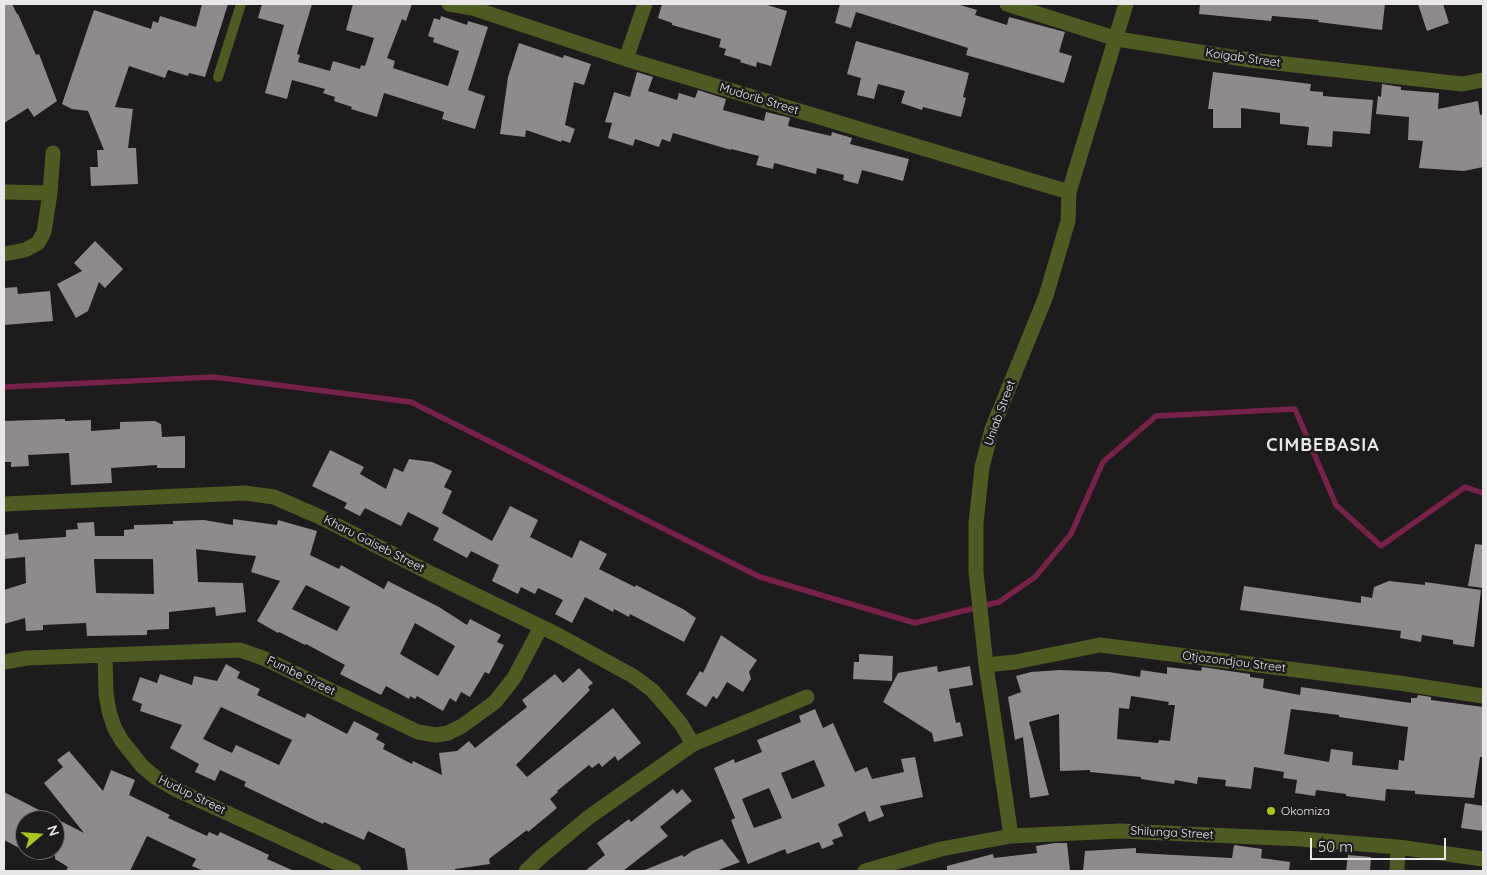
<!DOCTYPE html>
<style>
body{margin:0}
#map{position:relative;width:1487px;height:875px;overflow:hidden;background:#1e1b1c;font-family:Quicksand,sans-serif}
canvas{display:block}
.frame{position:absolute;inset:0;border:5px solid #e9e7e8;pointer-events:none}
.north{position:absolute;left:15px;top:810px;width:50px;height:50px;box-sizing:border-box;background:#1e1b1c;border:1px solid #6f6d6e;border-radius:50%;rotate:72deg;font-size:14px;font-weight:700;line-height:20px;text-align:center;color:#e9e7e8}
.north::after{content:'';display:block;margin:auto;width:18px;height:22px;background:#a7c71e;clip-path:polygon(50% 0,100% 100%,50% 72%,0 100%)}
.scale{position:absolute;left:1310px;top:838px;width:136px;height:22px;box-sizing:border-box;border:2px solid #e9e7e8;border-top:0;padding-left:6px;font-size:15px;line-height:18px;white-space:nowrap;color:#e9e7e8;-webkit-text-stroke:4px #1e1b1c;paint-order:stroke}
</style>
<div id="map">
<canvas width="1487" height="875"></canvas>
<div class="frame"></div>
<div class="north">N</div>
<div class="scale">50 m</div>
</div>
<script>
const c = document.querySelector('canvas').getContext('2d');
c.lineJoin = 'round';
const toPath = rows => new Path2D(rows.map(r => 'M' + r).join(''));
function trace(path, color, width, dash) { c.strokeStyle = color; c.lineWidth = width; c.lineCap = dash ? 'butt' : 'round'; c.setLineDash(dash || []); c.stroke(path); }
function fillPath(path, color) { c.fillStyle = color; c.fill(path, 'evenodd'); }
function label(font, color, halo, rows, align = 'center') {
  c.font = font + ' Quicksand,sans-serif'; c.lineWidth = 5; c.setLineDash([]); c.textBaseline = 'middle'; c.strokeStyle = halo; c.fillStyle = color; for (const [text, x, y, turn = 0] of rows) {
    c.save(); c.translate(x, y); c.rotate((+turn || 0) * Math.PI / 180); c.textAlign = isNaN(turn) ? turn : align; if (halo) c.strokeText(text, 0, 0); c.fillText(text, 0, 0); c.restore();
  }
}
const stream = toPath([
 [4,387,214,377,411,402,760,577,915,623,999,602,1035,577,1071,534,1103,462,1156,416,1295,409,1336,505,1381,546,1465,487,1483,493]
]);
const building = toPath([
 [4,4,12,4,17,14,18,14,36,55,39,54,57,101,34,117,28,108,4,123],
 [202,4,228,4,205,77,189,73,188,76,168,70,165,78,129,66,115,107,133,109,128,148,136,148,138,184,91,186,90,167,98,167,97,150,104,150,88,111,72,109,62,104,94,10,151,29,153,21,158,23,160,16,196,27],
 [262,4,312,4,297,54,300,55,298,62,330,71,333,61,360,69,361,65,365,66,374,38,346,30,353,4,412,4,406,21,402,19,387,58,395,61,393,68,448,86,459,51,433,42,434,38,428,36,434,18,440,20,441,16,467,25,468,21,488,27,468,90,485,96,475,129,442,119,444,112,384,93,377,117,351,109,352,107,334,101,335,97,323,93,325,89,292,80,287,99,265,93,284,25,258,18],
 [662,4,764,4,787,11,771,66,757,62,756,67,740,62,741,60,724,55,726,49,719,47,721,39,672,25,672,23,658,18],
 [840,4,957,4,977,10,975,15,1007,25,1009,17,1065,32,1059,52,1072,56,1064,83,966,55,968,48,856,12,851,28,835,23],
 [1200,4,1385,4,1382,30,1318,22,1319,20,1272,16,1271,21,1199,14],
 [1418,4,1443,4,1449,23,1427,31],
 [856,41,969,73,963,97,966,98,961,117,923,107,922,110,901,103,905,91,878,84,874,99,857,95,861,78,847,74],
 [519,43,563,58,564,55,591,64,584,85,574,82,565,125,575,129,570,143,562,140,561,142,526,130,525,137,500,134,508,77],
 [637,72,653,77,648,91,677,100,679,93,695,98,698,90,726,99,723,110,764,121,766,112,787,117,790,118,788,126,831,136,832,132,852,138,850,144,909,159,903,181,862,170,858,184,843,180,844,175,817,168,816,174,774,163,773,169,756,165,759,156,731,149,731,150,673,133,670,142,662,139,659,147,635,139,633,146,608,138,612,123,605,122,614,92,630,97],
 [1213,72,1311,84,1310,91,1323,92,1323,96,1373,100,1370,134,1333,131,1332,147,1307,145,1309,127,1280,124,1280,113,1241,108,1241,128,1213,128,1213,109,1208,109],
 [1382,84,1401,87,1401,90,1439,93,1438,109,1478,101,1480,115,1483,114,1483,167,1464,171,1419,168,1423,141,1408,140,1409,117,1376,114,1378,96,1381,97],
 [95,241,123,269,105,288,99,282,88,311,76,318,57,284,82,271,74,263],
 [17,287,18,294,50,291,53,321,4,325,4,288],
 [65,419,65,421,91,420,91,431,120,429,120,422,155,421,161,424,162,437,185,436,185,468,157,468,157,465,111,468,112,483,71,485,69,453,28,455,29,466,11,467,11,462,4,462,4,421],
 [330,450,364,467,360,474,386,489,394,468,403,472,409,459,432,462,452,471,444,487,452,491,442,513,492,541,510,506,538,520,530,537,572,558,580,540,607,554,599,569,635,587,636,585,683,609,696,618,684,642,630,614,629,617,614,609,613,612,585,597,572,623,555,614,563,600,538,588,535,594,521,587,518,594,492,581,499,565,471,551,467,558,433,540,439,528,408,512,401,526,365,508,360,516,344,508,347,503,312,486],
 [233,519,277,525,278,520,317,531,310,555,339,569,341,565,384,589,388,581,439,607,467,625,470,619,501,635,497,642,504,645,489,674,485,672,470,697,461,692,456,702,450,698,443,711,417,696,415,699,410,696,409,699,386,686,381,695,340,674,345,665,306,644,305,645,279,632,278,633,257,621,280,581,251,572,256,556,196,549,198,582,243,583,246,612,216,616,215,607,169,612,169,629,147,630,147,635,87,636,86,623,43,625,43,630,26,631,25,618,4,624,4,590,26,583,25,557,4,559,4,535,18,533,19,540,66,537,66,530,78,529,77,523,94,522,95,536,124,536,124,530,134,529,134,525,173,524,173,521,204,520,233,525],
 [94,559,153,559,154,594,96,593],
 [306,585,350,607,337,631,292,609],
 [415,623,455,646,438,676,400,654],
 [1475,544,1483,545,1483,588,1468,586],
 [1389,581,1425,585,1425,582,1481,590,1474,647,1453,644,1453,640,1422,635,1421,642,1400,638,1401,631,1240,610,1244,586,1361,603,1361,596,1372,598,1374,587],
 [721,635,757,660,749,672,751,679,743,692,727,682,717,699,713,696,706,707,686,694,700,671,703,673],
 [859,654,893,656,892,681,853,679,854,662,859,662],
 [226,664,240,672,237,678,260,689,257,695,305,718,307,713,347,734,354,721,379,734,376,739,385,744,383,749,412,764,413,761,442,775,439,753,457,751,469,741,475,748,527,707,522,700,555,674,563,683,579,668,593,683,588,687,590,690,516,765,527,777,613,708,641,743,618,761,615,756,602,767,599,763,592,768,589,765,557,791,558,792,550,799,557,808,528,832,527,830,489,859,490,864,455,869,455,871,408,871,405,849,368,831,364,840,324,822,323,824,244,786,246,782,220,770,215,781,195,772,199,764,170,748,182,725,140,711,142,704,132,700,140,677,157,683,160,674,192,685,194,676,217,681],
 [221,707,292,740,279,765,236,745,232,753,203,739],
 [937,666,938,672,970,666,973,685,949,689,956,723,960,722,963,736,934,742,932,733,883,702,898,673],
 [1167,667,1201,671,1202,667,1250,674,1250,677,1264,679,1263,688,1300,695,1301,687,1411,703,1411,698,1417,698,1418,695,1431,697,1431,700,1483,707,1483,757,1480,757,1474,798,1415,794,1415,791,1386,789,1385,801,1346,796,1346,794,1316,790,1315,796,1295,793,1297,780,1283,778,1284,772,1254,767,1251,789,1225,786,1226,780,1198,777,1197,784,1175,780,1174,784,1141,779,1141,777,1090,772,1090,770,1060,771,1059,714,1029,722,1049,795,1030,798,1023,737,1015,740,1008,697,1021,692,1016,676,1031,672,1060,670,1109,672,1140,677,1141,670,1167,674],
 [1131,696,1169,702,1168,705,1175,705,1170,741,1159,740,1158,743,1117,739,1119,708,1129,709],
 [1291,709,1339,715,1339,717,1408,727,1404,761,1399,760,1398,770,1352,765,1353,752,1331,749,1329,762,1284,754],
 [815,709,823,728,833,723,855,772,867,767,872,779,904,772,901,759,915,757,923,797,880,806,884,816,869,822,865,811,838,824,843,836,832,840,834,844,822,849,819,842,787,854,785,849,748,864,731,820,735,818,714,768,734,759,735,763,762,752,757,740,801,722,799,716],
 [814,760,825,786,792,799,781,773],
 [769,788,782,818,754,828,742,799],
 [69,751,103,791,111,770,135,780,129,795,170,815,168,818,207,836,209,832,218,836,220,832,269,855,267,859,294,871,204,871,192,866,196,859,147,836,130,871,66,871,68,867,55,859,55,820,25,820,25,851,4,840,4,792,84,833,44,783,63,767,57,760],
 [673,789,677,794,682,789,692,801,660,827,668,836,623,871,585,871,605,855,597,843,629,819,631,822],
 [1465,803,1483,806,1483,831,1461,828],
 [722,839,740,862,716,871,642,871,682,855,684,857,692,851],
 [1055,843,1067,843,1070,871,947,871,947,866,993,854,994,858,1037,853,1036,846],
 [1234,845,1262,849,1261,858,1290,862,1289,871,1083,871,1085,851,1136,848,1136,853,1232,858],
 [1348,855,1371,857,1370,871,1346,871]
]);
const lane = toPath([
 [218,77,241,4]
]);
const street = toPath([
 [449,4,472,8,626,59,1069,192],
 [1007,4,1117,39,1250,60,1462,84,1483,80],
 [626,59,645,4],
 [4,192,50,193],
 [4,254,25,250,38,243,44,232,50,193,53,153],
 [4,504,245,493,274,497,320,517,430,573,558,635,633,676,652,690,667,707,681,724,693,744],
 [105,655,106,694,109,711,114,727,122,741,142,766,155,777,177,790,354,871],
 [4,662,27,658,240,650,263,658,418,732,436,735,448,733,462,726,495,702,514,678,541,627],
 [986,665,1015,662,1100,645,1399,683,1483,696],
 [1011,836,986,665,976,572,976,523,982,467,992,429,1046,296,1068,221,1069,192,1126,4],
 [526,871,543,855,589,817,693,744,807,697],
 [865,871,941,849,1011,836,1120,831,1301,839,1398,847,1483,859],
 [1397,871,1398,847]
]);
const markers = [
 [1271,811,5,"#a7c71e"]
];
const streetNames = [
 ["Koigab Street",1243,58,8],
 ["Mudorib Street",759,99,17],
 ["Uniab Street",1000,413,-70],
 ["Kharu Gaiseb Street",374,544,27],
 ["Otjozondjou Street",1234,662,7],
 ["Fumbe Street",301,676,26],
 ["Hudup Street",192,795,26],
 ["Shilunga Street",1172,833,3]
];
const poiNames = [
 ["Okomiza",1281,811]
];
const districtNames = [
 ["CIMBEBASIA",1323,446]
];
trace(stream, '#772248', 5.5);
fillPath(building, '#8f8a8c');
trace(lane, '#4e5b22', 10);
trace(street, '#4e5b22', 15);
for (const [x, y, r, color] of markers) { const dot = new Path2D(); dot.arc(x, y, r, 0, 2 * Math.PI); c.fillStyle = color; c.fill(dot); trace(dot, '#1e1b1c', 2); }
label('12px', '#e9e7e8', '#1e1b1c', streetNames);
label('12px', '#e9e7e8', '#1e1b1c', poiNames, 'left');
c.letterSpacing = '1px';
label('bold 18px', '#e9e7e8', '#1e1b1c', districtNames);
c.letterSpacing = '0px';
</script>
